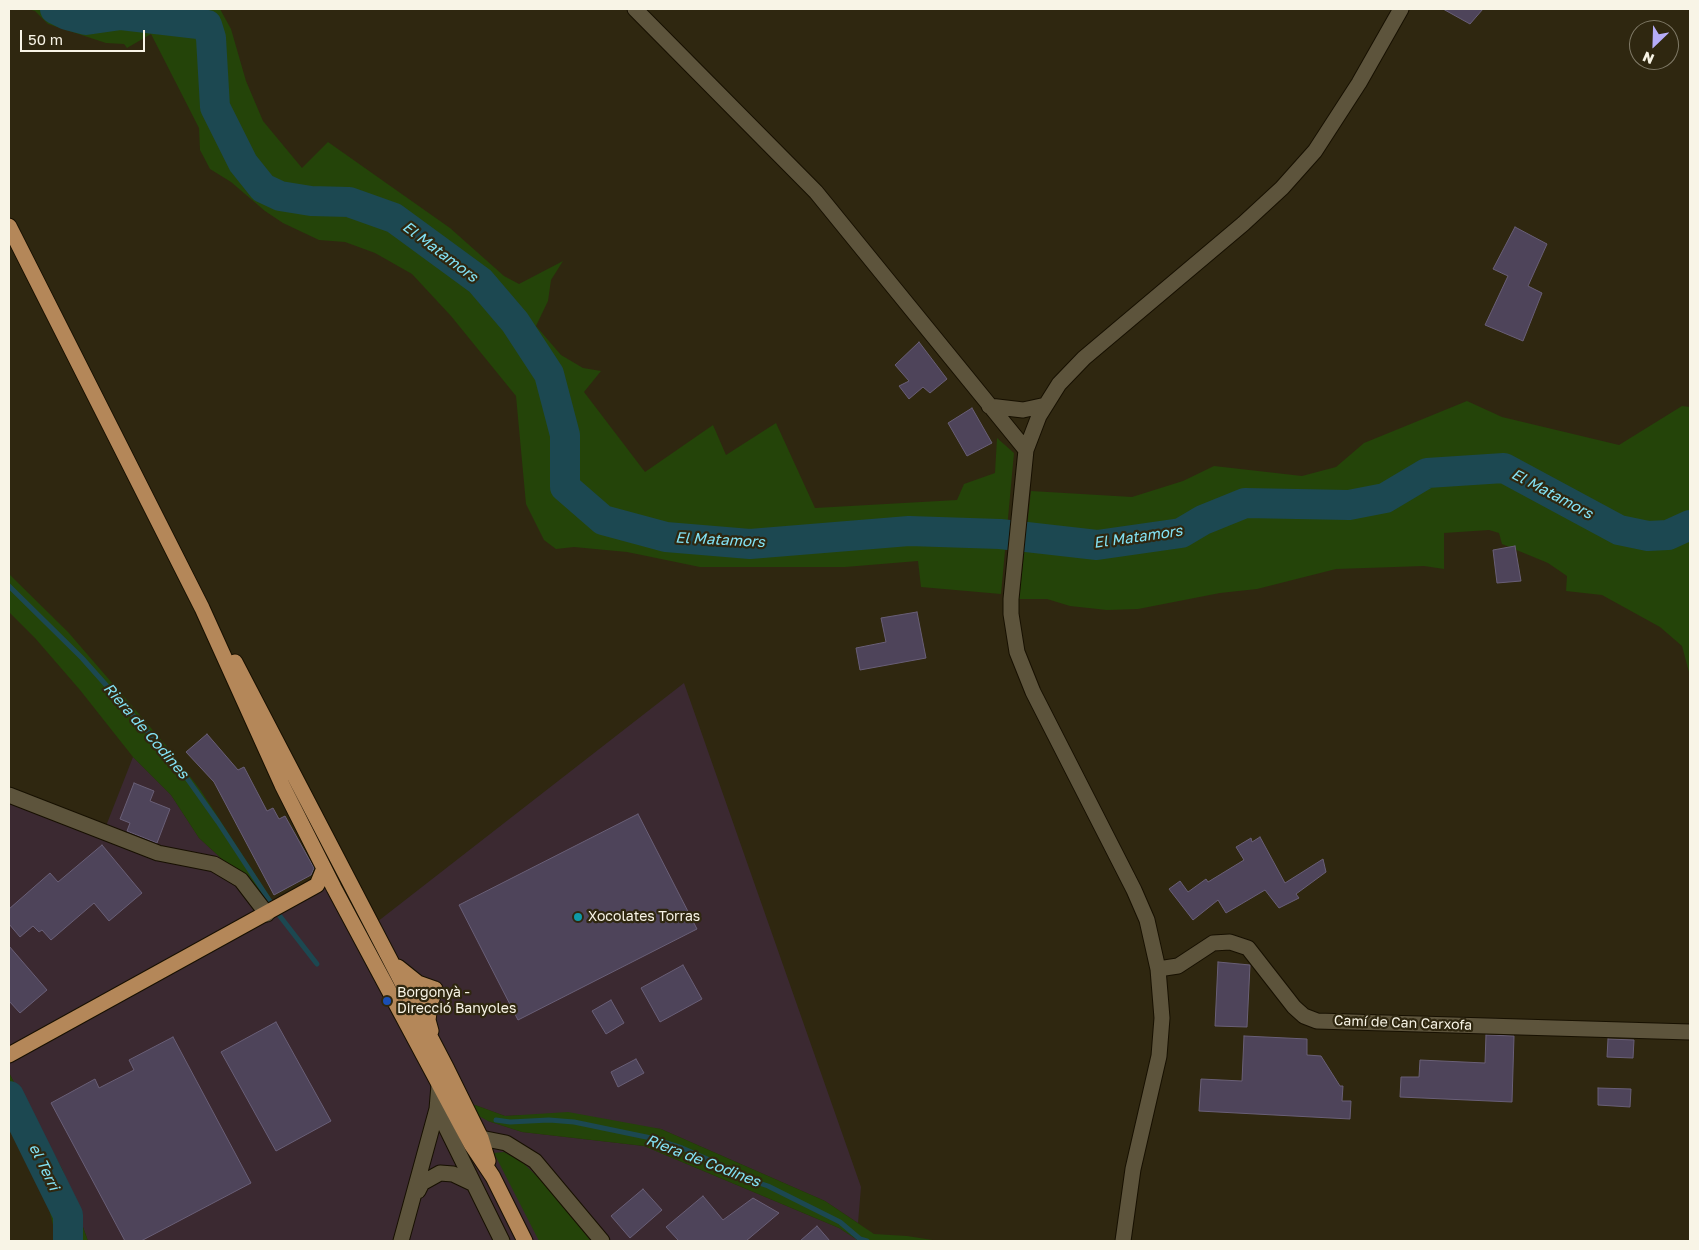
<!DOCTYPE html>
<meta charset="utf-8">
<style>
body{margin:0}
#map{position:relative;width:1699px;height:1250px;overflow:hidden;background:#2f2710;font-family:"Golos Text",sans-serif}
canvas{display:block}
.frame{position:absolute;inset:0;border:10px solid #f8f4e6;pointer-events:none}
.north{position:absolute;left:1629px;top:20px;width:50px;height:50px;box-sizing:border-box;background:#2f2710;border:1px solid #7f7966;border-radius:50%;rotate:204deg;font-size:14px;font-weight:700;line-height:20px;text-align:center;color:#f8f4e6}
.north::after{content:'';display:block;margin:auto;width:18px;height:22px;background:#b5acf8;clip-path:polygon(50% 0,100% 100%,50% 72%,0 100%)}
.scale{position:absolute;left:20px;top:30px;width:125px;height:22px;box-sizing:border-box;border:2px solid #f8f4e6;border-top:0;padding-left:6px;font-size:15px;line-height:18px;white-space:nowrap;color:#f8f4e6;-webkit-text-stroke:4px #2f2710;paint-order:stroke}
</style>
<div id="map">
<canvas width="1699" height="1250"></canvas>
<div class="frame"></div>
<div class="north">N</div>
<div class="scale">50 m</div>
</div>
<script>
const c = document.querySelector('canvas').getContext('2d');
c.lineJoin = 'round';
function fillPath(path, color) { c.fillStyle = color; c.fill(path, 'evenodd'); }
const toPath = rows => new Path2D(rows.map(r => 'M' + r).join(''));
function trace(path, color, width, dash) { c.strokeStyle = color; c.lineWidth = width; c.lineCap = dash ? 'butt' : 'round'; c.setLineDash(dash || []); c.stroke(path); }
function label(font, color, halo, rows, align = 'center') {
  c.font = font + ' "Golos Text",sans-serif'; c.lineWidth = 4.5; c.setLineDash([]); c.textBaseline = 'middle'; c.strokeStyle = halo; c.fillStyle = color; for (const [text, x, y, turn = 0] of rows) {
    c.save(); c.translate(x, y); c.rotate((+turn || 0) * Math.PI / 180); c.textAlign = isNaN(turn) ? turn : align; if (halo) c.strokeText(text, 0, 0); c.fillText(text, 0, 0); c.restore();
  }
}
const industrial = toPath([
 [684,683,861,1187,858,1223,825,1201,661,1129,525,1115,505,1116,475,1105,488,1121,522,1132,644,1146,839,1228,859,1241,88,1241,62,1169,9,1073,9,791,106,826,133,757,171,795,199,838,248,883,270,914,341,874,377,922]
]);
const green = toPath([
 [28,9,220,9,231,29,246,81,263,121,302,168,328,142,450,228,504,276,519,284,563,261,551,280,548,301,536,326,561,355,583,368,601,371,584,392,645,472,713,425,726,455,776,423,815,508,957,500,964,484,995,473,997,438,1014,453,1001,594,921,587,918,561,845,567,700,567,627,552,574,547,556,549,544,540,526,504,516,396,451,316,412,274,375,253,345,242,319,240,283,223,265,211,231,182,210,169,200,150,199,128,151,34,127,48,124,44,106,43,48,24,35,11],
 [1467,401,1502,417,1619,445,1682,406,1690,407,1690,676,1682,646,1660,627,1602,595,1566,591,1567,576,1548,563,1502,544,1499,533,1489,530,1444,533,1444,569,1424,566,1336,569,1257,589,1220,593,1138,609,1107,610,1070,606,1047,599,1019,599,1031,491,1132,497,1183,481,1214,466,1302,476,1336,467,1364,443],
 [9,574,68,632,170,750,201,791,270,897,262,903,248,883,199,838,171,795,133,757,80,690,35,638,9,612],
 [9,1073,62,1169,88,1241,55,1241,54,1229,45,1193,9,1125],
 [467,1105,475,1105,505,1116,568,1112,661,1129,825,1201,874,1234,907,1236,939,1241,859,1241,839,1228,644,1146,522,1132,488,1121,477,1115],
 [504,1152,522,1162,548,1187,591,1241,539,1241,494,1153]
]);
const water = toPath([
 [1203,520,1184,547,1173,542,1170,535,1172,524,1188,526]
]);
const stream = toPath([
 [9,586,82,658,179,767,218,822,279,915,317,964],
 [496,1120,510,1122,549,1120,574,1122,651,1138,682,1148,721,1165,738,1176,768,1186,840,1222,860,1239,867,1241]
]);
const river = toPath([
 [55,9,67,15,86,20,121,15,207,25,211,38,215,107,243,163,263,188,280,196,311,201,349,202,394,218,480,281,515,322,549,374,565,435,565,487,603,520,666,537,750,544,909,531,1000,534,1097,545,1181,533,1203,520,1245,503,1349,505,1385,498,1427,473,1504,468,1619,530,1648,536,1668,535,1690,525],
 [9,1096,68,1215,68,1241]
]);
const building = toPath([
 [1443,9,1483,9,1470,24,1443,9],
 [1515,227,1547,244,1528,286,1542,293,1523,341,1485,325,1508,276,1493,269,1515,227],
 [919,342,947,379,930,393,923,387,909,399,899,386,909,381,895,365,919,342],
 [972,408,992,443,967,456,948,423,972,408],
 [1515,546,1521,581,1497,583,1493,550,1515,546],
 [917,612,926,658,860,670,856,648,886,642,881,618,917,612],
 [207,734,238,770,244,767,267,811,273,808,279,819,285,816,314,868,311,875,274,895,214,782,186,752,207,734],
 [134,783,154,791,150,801,170,809,157,843,127,831,130,823,120,819,134,783],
 [638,814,697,929,518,1020,459,905,638,814],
 [1260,837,1285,883,1323,859,1326,872,1296,894,1299,898,1279,908,1265,890,1226,913,1218,900,1193,920,1169,889,1180,881,1188,892,1206,879,1208,882,1244,860,1236,847,1251,838,1252,842,1260,837],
 [102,845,142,893,109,921,94,903,51,940,42,930,39,932,33,926,20,937,9,924,9,909,50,873,58,882,102,845],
 [9,946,47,990,20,1013,9,1001,9,946],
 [1218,962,1250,965,1247,1027,1215,1026,1218,962],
 [683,965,702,999,660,1022,641,988,683,965],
 [611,1000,624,1023,606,1034,592,1011,611,1000],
 [276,1022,331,1121,276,1151,221,1052,276,1022],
 [1486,1035,1514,1036,1512,1102,1400,1097,1401,1077,1419,1077,1420,1060,1485,1063,1486,1035],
 [1244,1036,1307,1039,1307,1055,1321,1056,1340,1086,1343,1086,1342,1101,1351,1101,1350,1119,1199,1111,1201,1079,1242,1081,1244,1036],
 [173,1037,251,1183,141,1241,125,1241,51,1103,95,1079,99,1088,134,1070,129,1060,173,1037],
 [1608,1039,1634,1040,1633,1058,1607,1057,1608,1039],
 [636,1059,644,1073,618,1087,611,1072,636,1059],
 [1598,1088,1631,1089,1630,1107,1598,1105,1598,1088],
 [643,1189,662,1210,630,1238,611,1216,643,1189],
 [703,1196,723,1220,753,1198,779,1213,746,1241,679,1241,666,1227,703,1196],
 [817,1226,830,1241,800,1241,817,1226]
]);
const minor = toPath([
 [635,9,816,192,1026,450],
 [989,406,1023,410,1046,405],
 [9,795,158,853,214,864,241,880,267,914],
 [1158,969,1178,966,1213,943,1230,942,1248,948,1294,1007,1304,1016,1317,1021,1690,1032],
 [437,1109,502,1241],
 [481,1138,506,1143,535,1161,602,1241],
 [418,1191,422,1183,440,1173,453,1174,472,1183],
 [401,1241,437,1109,439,1085],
 [1123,1241,1133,1169,1159,1056,1162,1018,1158,969,1147,920,1134,890,1033,692,1017,652,1011,614,1011,599,1026,450,1039,416,1059,384,1084,358,1243,224,1282,188,1315,151,1359,83,1401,9]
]);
const major = toPath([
 [9,226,202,608,282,785,334,888,471,1144,493,1177,525,1241],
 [235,662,447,1069,481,1138,488,1161],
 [398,967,418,983,435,989],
 [412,1013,414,1004,417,999,435,989],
 [431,1031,428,1020,430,1005,435,989],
 [9,1055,317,885,324,868]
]);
const markers = [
 [578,917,5,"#0f9aa8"],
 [387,1001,5,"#1a4fb4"]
];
const poiNames = [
 ["Xocolates Torras",588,917],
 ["Borgonyà -",397,993],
 ["Direcció Banyoles",397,1009]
];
const streetNames = [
 ["Camí de Can Carxofa",1403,1023,2]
];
const waterNames = [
 ["El Matamors",440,252,37],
 ["El Matamors",1552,494,28],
 ["El Matamors",1138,537,-8],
 ["El Matamors",720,540,3],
 ["Riera de Codines",146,731,49],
 ["Riera de Codines",703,1161,21],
 ["el Terri",44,1167,64]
];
fillPath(industrial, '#3b2931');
fillPath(green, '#244409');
fillPath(water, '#1c4851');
trace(stream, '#1c4851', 5);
trace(river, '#1c4851', 30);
fillPath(building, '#4e445a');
trace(building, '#695f77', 1);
trace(minor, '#171000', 17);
trace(major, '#171000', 17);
trace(minor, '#5d543c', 15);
trace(major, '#b48759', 15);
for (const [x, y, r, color] of markers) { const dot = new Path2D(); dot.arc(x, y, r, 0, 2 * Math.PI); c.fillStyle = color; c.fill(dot); trace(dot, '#2f2710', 2); }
label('14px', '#f8f4e6', '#2f2710', poiNames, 'left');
label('14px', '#f8f4e6', '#2f2710', streetNames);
label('italic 15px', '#83e2f5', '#2f2710', waterNames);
</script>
